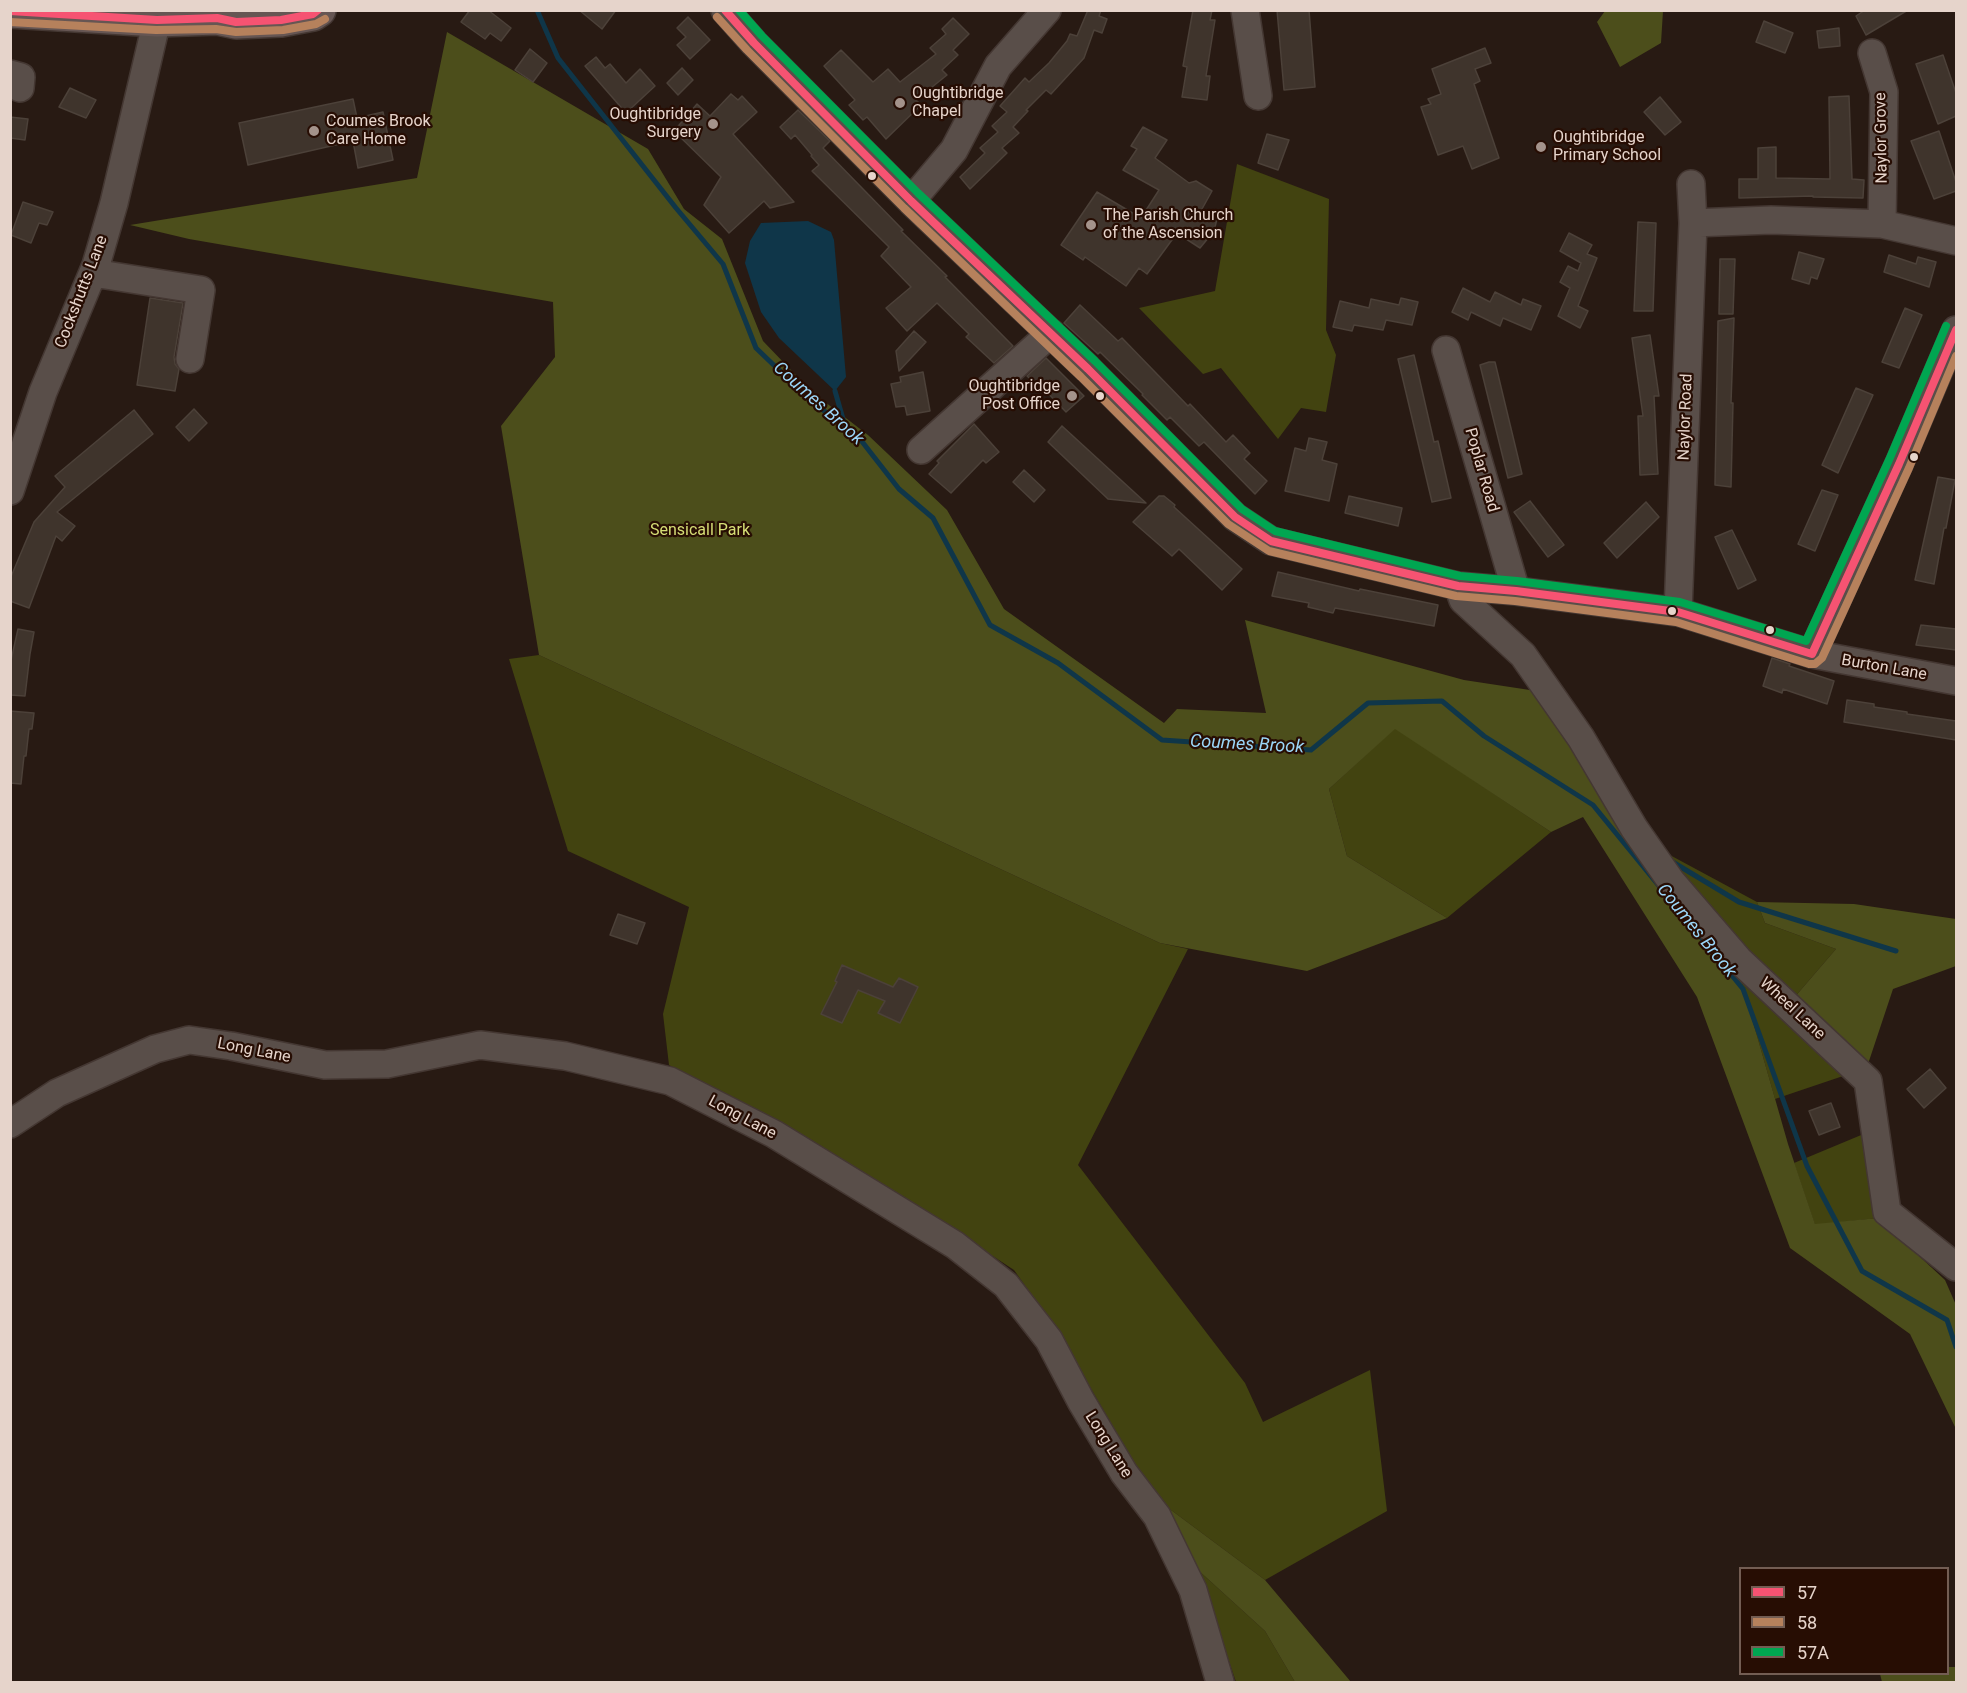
<!DOCTYPE html>
<style>
body{margin:0}
#map{position:relative;width:1967px;height:1693px;overflow:hidden;background:#281a13;font-family:Roboto,sans-serif}
canvas{display:block}
.frame{position:absolute;inset:0;border:12px solid #e6d4cb;pointer-events:none}
.legend{position:absolute;left:1739px;top:1567px;width:210px;height:108px;box-sizing:border-box;background:#270d03;border:2px solid #735d53;margin:0;padding:8px 10px;list-style:none;font-size:18px;color:#e6d4cb}
.legend li{display:flex;align-items:center;gap:12px;height:30px}
.legend b{width:30px;border:2px solid #735d53}
</style>
<div id="map">
<canvas width="1967" height="1693"></canvas>
<div class="frame"></div>
<ul class="legend">
<li><b style="height:8px;background:#f65372"></b>57</li>
<li><b style="height:8px;background:#b6815c"></b>58</li>
<li><b style="height:8px;background:#00a651"></b>57A</li>
</ul>
</div>
<script>
const c = document.querySelector('canvas').getContext('2d');
c.lineJoin = 'round';
function fillPath(path, color) { c.fillStyle = color; c.fill(path, 'evenodd'); }
const toPath = rows => new Path2D(rows.map(r => 'M' + r).join(''));
function trace(path, color, width, dash) { c.strokeStyle = color; c.lineWidth = width; c.lineCap = dash ? 'butt' : 'round'; c.setLineDash(dash || []); c.stroke(path); }
function label(font, color, halo, rows, align = 'center') {
  c.font = font + ' Roboto,sans-serif'; c.lineWidth = 4.5; c.setLineDash([]); c.textBaseline = 'middle'; c.strokeStyle = halo; c.fillStyle = color; for (const [text, x, y, turn = 0] of rows) {
    c.save(); c.translate(x, y); c.rotate((+turn || 0) * Math.PI / 180); c.textAlign = isNaN(turn) ? turn : align; if (halo) c.strokeText(text, 0, 0); c.fillText(text, 0, 0); c.restore();
  }
}
const green = toPath([
 [1237,164,1329,199,1326,330,1336,355,1326,412,1301,408,1278,439,1221,368,1203,374,1139,308,1215,291],
 [539,655,1160,943,1188,949,1078,1165,1245,1383,1263,1422,1370,1370,1387,1511,1265,1580,1167,1507,1136,1466,1059,1334,1014,1270,953,1230,669,1065,663,1014,689,907,568,851,509,659],
 [1395,728,1551,832,1447,918,1347,856,1329,789],
 [1655,847,1757,902,1765,923,1836,949,1793,999,1739,950],
 [1737,966,1849,1074,1775,1099],
 [1866,1133,1878,1218,1815,1225,1794,1163],
 [1198,1570,1265,1631,1295,1682,1236,1682]
]);
const forest = toPath([
 [1605,11,1663,11,1661,43,1620,67,1597,22],
 [447,32,648,149,684,209,722,239,763,341,812,392,868,435,947,510,1004,609,1164,723,1177,709,1266,713,1245,620,1464,680,1543,692,1569,745,1664,885,1737,966,1788,1144,1815,1224,1878,1218,1945,1280,1956,1305,1956,1429,1910,1334,1790,1248,1697,997,1583,817,1551,832,1395,729,1329,789,1347,856,1447,918,1307,971,1160,943,539,655,501,426,555,357,553,302,189,239,130,225,417,178],
 [1757,902,1854,904,1956,919,1956,966,1893,989,1867,1067,1793,999,1836,949,1765,923],
 [1167,1507,1265,1580,1351,1682,1295,1682,1265,1631,1198,1570],
 [1948,1667,1956,1667,1956,1682,1882,1682,1880,1674,1948,1674]
]);
const water = toPath([
 [808,221,831,232,834,240,846,377,835,391,779,338,761,312,745,263,750,241,761,223]
]);
const stream = toPath([
 [537,10,558,58,676,208,723,264,756,348,809,399,860,439,899,489,933,518,990,625,1058,663,1162,740,1311,750,1368,703,1442,701,1484,736,1593,805,1743,989,1807,1166,1862,1271,1947,1320,1956,1347],
 [835,391,845,426],
 [1671,861,1739,902,1896,951]
]);
const building = toPath([
 [470,10,488,10,511,28,501,41,490,33,485,39,461,22,470,10],
 [579,10,616,10,602,29,579,10],
 [1088,10,1101,10,1099,16,1107,19,1102,33,1094,30,1084,58,1051,94,1046,90,1026,110,1028,111,1013,127,1019,133,1002,148,1007,153,970,189,960,177,985,153,980,148,998,132,992,126,1007,112,1000,106,1025,78,1029,82,1049,63,1067,41,1070,34,1077,36,1088,10],
 [1193,10,1212,10,1210,20,1215,20,1206,76,1210,76,1207,100,1182,97,1187,67,1183,66,1193,10],
 [1277,10,1309,10,1315,87,1284,90,1277,10],
 [1865,10,1908,10,1866,35,1856,16,1865,10],
 [688,17,710,40,690,59,677,45,686,37,677,28,688,17],
 [953,18,969,34,953,50,958,55,942,70,947,75,916,100,921,105,886,139,867,117,863,120,849,105,855,100,824,66,841,50,873,82,888,69,900,82,936,54,930,48,946,34,942,29,953,18],
 [1764,21,1793,33,1785,53,1756,42,1764,21],
 [1839,28,1840,46,1819,48,1817,31,1839,28],
 [1485,48,1491,63,1475,69,1480,81,1474,84,1499,158,1472,169,1463,146,1438,155,1421,107,1431,104,1428,99,1441,94,1432,69,1485,48],
 [530,49,547,63,533,82,515,70,530,49],
 [1943,55,1956,93,1956,116,1938,124,1916,64,1943,55],
 [596,57,605,68,610,64,626,83,640,69,655,86,626,113,585,66,596,57],
 [682,68,693,80,678,95,667,83,682,68],
 [70,88,96,100,86,118,59,107,70,88],
 [731,94,738,100,742,96,757,112,733,134,794,202,770,208,764,201,729,233,704,205,721,177,674,131,697,104,710,116,731,94],
 [1849,96,1852,179,1864,180,1863,198,1813,197,1813,196,1739,198,1739,179,1758,179,1758,148,1776,147,1776,178,1830,179,1829,97,1849,96],
 [1660,97,1681,122,1665,135,1644,112,1660,97],
 [353,99,357,118,383,112,393,160,358,168,353,141,248,165,239,123,353,99],
 [798,110,830,141,823,148,903,230,901,231,947,276,945,277,1013,346,994,363,966,337,969,334,937,303,907,331,886,308,911,287,881,256,889,247,812,171,819,165,811,156,812,155,795,135,791,139,780,127,798,110],
 [10,117,28,119,25,140,10,138,10,117],
 [1143,127,1167,140,1155,158,1189,183,1196,181,1212,191,1202,209,1217,219,1214,231,1200,248,1177,233,1147,274,1139,268,1126,286,1085,257,1083,260,1061,245,1097,192,1141,218,1159,190,1123,170,1137,149,1131,146,1143,127],
 [1939,131,1956,182,1956,191,1934,199,1911,141,1939,131],
 [1267,134,1289,140,1278,170,1258,163,1267,134],
 [23,202,53,212,47,225,39,223,31,243,11,235,23,202],
 [1638,222,1656,223,1653,311,1634,311,1638,222],
 [1569,233,1592,245,1587,254,1597,258,1578,306,1588,311,1580,328,1558,316,1570,288,1560,282,1568,266,1578,271,1581,263,1560,251,1569,233],
 [1799,252,1824,259,1817,279,1811,277,1809,284,1792,279,1799,252],
 [1889,255,1916,264,1918,257,1936,262,1929,287,1884,272,1889,255],
 [1720,259,1735,259,1733,314,1719,314,1720,259],
 [1463,288,1490,302,1495,292,1521,305,1523,299,1541,306,1531,330,1503,318,1500,326,1471,312,1468,320,1452,312,1463,288],
 [150,298,183,303,174,357,175,364,179,369,175,391,137,385,150,298],
 [1401,298,1418,302,1412,325,1386,320,1383,330,1354,325,1352,331,1333,327,1340,301,1369,308,1371,299,1399,305,1401,298],
 [1080,305,1118,341,1122,338,1188,406,1190,404,1226,442,1233,435,1250,453,1244,459,1267,481,1255,494,1204,442,1199,446,1170,417,1167,420,1142,395,1143,394,1100,352,1098,354,1064,323,1080,305],
 [1905,308,1922,315,1899,368,1882,362,1905,308],
 [1734,318,1731,403,1733,403,1731,487,1715,485,1718,321,1734,318],
 [914,331,926,342,899,371,896,351,914,331],
 [1650,335,1659,396,1654,396,1658,474,1640,475,1638,416,1643,416,1632,338,1650,335],
 [1414,355,1434,442,1438,441,1451,498,1432,502,1398,359,1414,355],
 [1046,358,1084,396,1066,412,1042,387,1040,388,1027,376,1046,358],
 [1489,362,1495,362,1522,474,1508,478,1480,365,1489,362],
 [923,372,930,411,907,415,905,406,896,407,891,384,901,382,900,377,923,372],
 [1856,388,1873,395,1838,473,1822,465,1856,388],
 [194,409,207,423,189,441,176,427,194,409],
 [134,410,153,434,57,512,75,526,62,541,56,536,29,608,10,601,10,579,34,522,65,487,55,476,134,410],
 [974,424,999,452,986,463,983,460,951,493,929,474,939,463,937,461,974,424],
 [1062,426,1146,503,1108,499,1048,442,1062,426],
 [1309,438,1327,442,1322,460,1337,464,1329,501,1285,491,1295,448,1306,451,1309,438],
 [1024,470,1045,490,1034,502,1013,482,1024,470],
 [1938,477,1955,480,1946,528,1944,528,1934,584,1915,580,1938,477],
 [1822,490,1838,495,1815,551,1798,544,1822,490],
 [1159,496,1164,496,1175,505,1174,507,1242,569,1222,590,1179,549,1172,556,1133,522,1159,496],
 [1349,496,1402,508,1398,526,1345,513,1349,496],
 [1530,501,1564,545,1548,557,1514,512,1530,501],
 [1646,502,1659,517,1617,558,1604,543,1646,502],
 [1732,530,1756,580,1738,589,1715,537,1732,530],
 [1278,572,1359,591,1360,589,1438,605,1434,626,1335,608,1333,613,1308,607,1309,603,1272,596,1278,572],
 [1921,625,1956,629,1956,650,1916,645,1921,625],
 [18,629,34,632,30,654,25,696,10,695,10,665,18,629],
 [1772,658,1790,664,1789,666,1834,681,1827,704,1783,689,1782,693,1763,686,1772,658],
 [1847,700,1874,704,1874,707,1907,712,1907,714,1956,721,1956,740,1844,722,1847,700],
 [10,711,34,713,32,729,29,729,26,756,24,756,21,784,10,783,10,711],
 [618,914,645,923,637,944,610,935,618,914],
 [842,965,893,987,899,978,918,987,900,1023,878,1013,885,1001,858,990,842,1023,821,1014,837,982,835,981,842,965],
 [1930,1069,1946,1088,1924,1108,1907,1089,1930,1069],
 [1831,1103,1840,1127,1819,1135,1809,1111,1831,1103]
]);
const minor = toPath([
 [725,10,754,43,911,201,1088,369,1235,517,1271,541,1458,586,1516,591,1678,612,1812,654,1956,681],
 [1245,10,1258,96],
 [1872,53,1884,92,1882,224],
 [10,74,21,77,20,88],
 [911,201,954,150,998,66,1047,10],
 [1693,223,1771,220,1882,224,1956,241],
 [93,273,201,290,190,359],
 [1446,350,1516,591],
 [921,450,1051,333],
 [10,491,43,392,96,265,114,203,157,20],
 [1458,586,1463,600,1523,655,1581,738,1634,828,1671,881,1739,960,1868,1081,1887,1212,1956,1267],
 [1678,612,1693,223,1691,184],
 [1812,654,1899,464,1956,330],
 [10,1124,57,1093,155,1049,189,1040,231,1046,325,1065,387,1064,480,1045,565,1056,670,1081,774,1134,955,1245,1006,1285,1049,1340,1081,1401,1124,1473,1157,1516,1193,1590,1220,1682]
]);
const major = toPath([
 [10,11,157,20,217,18,236,22,281,20,313,14,319,10]
]);
const bus1 = toPath([
 [725,10,754,43,911,201,1088,369,1235,517,1271,541,1458,586,1516,591,1678,612,1812,654,1899,464,1956,330],
 [10,11,157,20,217,18,236,22,281,20,313,14,318,10]
]);
const bus2 = toPath([
 [717,17,747,50,904,208,1081,377,1228,524,1269,551,1456,596,1515,601,1676,622,1809,664,1815,664,1822,658,1909,468,1956,356],
 [10,22,156,30,216,29,236,32,283,30,316,24,325,19]
]);
const bus3 = toPath([
 [739,10,762,36,918,193,1095,361,1242,509,1275,531,1460,576,1517,581,1680,602,1806,641,1889,460,1946,326]
]);
const markers = [
 [900,103,6,"#a4938b"],
 [713,124,6,"#a4938b"],
 [314,131,6,"#a4938b"],
 [1541,147,6,"#a4938b"],
 [872,176,5,"#e6d4cb"],
 [1091,225,6,"#a4938b"],
 [1072,396,6,"#a4938b"],
 [1100,396,5,"#e6d4cb"],
 [1914,457,5,"#e6d4cb"],
 [1672,611,5,"#e6d4cb"],
 [1770,630,5,"#e6d4cb"]
];
const poiNames = [
 ["Oughtibridge",912,94],
 ["Chapel",912,112],
 ["Oughtibridge",701,115,"right"],
 ["Surgery",701,133,"right"],
 ["Coumes Brook",326,122],
 ["Care Home",326,140],
 ["Oughtibridge",1553,138],
 ["Primary School",1553,156],
 ["The Parish Church",1103,216],
 ["of the Ascension",1103,234],
 ["Oughtibridge",1060,387,"right"],
 ["Post Office",1060,405,"right"]
];
const streetNames = [
 ["Naylor Grove",1882,138,-91],
 ["Cockshutts Lane",82,292,-69],
 ["Naylor Road",1686,417,-88],
 ["Poplar Road",1481,470,74],
 ["Burton Lane",1884,668,10],
 ["Wheel Lane",1792,1009,43],
 ["Long Lane",254,1051,11],
 ["Long Lane",742,1118,28],
 ["Long Lane",1108,1445,58]
];
const parkNames = [
 ["Sensicall Park",700,531]
];
const waterNames = [
 ["Coumes Brook",818,404,42],
 ["Coumes Brook",1247,745,3],
 ["Coumes Brook",1696,931,51]
];
fillPath(green, '#424310');
fillPath(forest, '#4c4e1b');
fillPath(water, '#0f3649');
trace(stream, '#0f3649', 5);
fillPath(building, '#3f342c');
trace(building, '#4c4139', 1.5);
trace(minor, '#443732', 30);
trace(major, '#443732', 36);
trace(minor, '#594e49', 27);
trace(major, '#665653', 33);
trace(bus1, '#f65372', 8);
trace(bus2, '#b6815c', 8);
trace(bus3, '#00a651', 8);
for (const [x, y, r, color] of markers) { const dot = new Path2D(); dot.arc(x, y, r, 0, 2 * Math.PI); c.fillStyle = color; c.fill(dot); trace(dot, '#270d03', 2); }
label('16px', '#e6d4cb', '#270d03', poiNames, 'left');
label('16px', '#e6d4cb', '#270d03', streetNames);
label('16px', '#d6de76', '#270d03', parkNames);
label('italic 18px', '#9bd6f8', '#270d03', waterNames);
</script>
